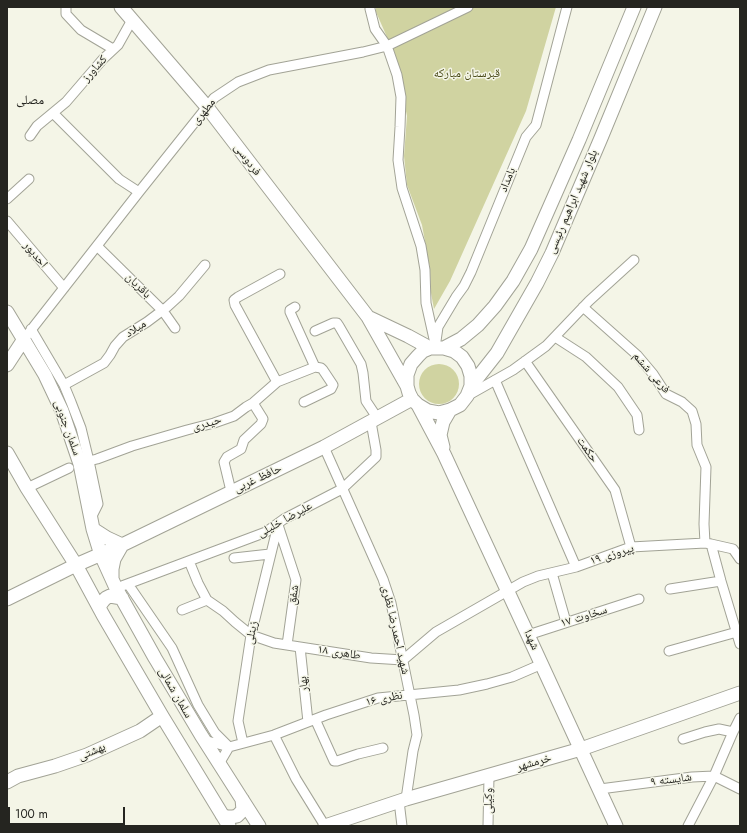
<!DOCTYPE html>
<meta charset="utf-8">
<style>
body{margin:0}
#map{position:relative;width:747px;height:833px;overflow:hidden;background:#f4f5e7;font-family:Jost,sans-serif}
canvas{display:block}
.frame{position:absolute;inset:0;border:8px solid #252520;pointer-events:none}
.scale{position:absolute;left:8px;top:807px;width:117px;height:18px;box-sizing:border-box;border:2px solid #252520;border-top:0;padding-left:5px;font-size:12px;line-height:14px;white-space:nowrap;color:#252520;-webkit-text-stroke:3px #f4f5e7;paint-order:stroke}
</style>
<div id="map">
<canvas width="747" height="833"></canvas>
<div class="frame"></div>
<div class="scale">100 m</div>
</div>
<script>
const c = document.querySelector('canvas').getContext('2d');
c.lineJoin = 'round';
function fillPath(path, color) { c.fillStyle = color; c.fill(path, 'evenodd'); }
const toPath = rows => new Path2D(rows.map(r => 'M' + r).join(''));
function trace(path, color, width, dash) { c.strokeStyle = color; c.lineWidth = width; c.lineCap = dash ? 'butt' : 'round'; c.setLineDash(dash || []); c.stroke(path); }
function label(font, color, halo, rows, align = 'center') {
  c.font = font + ' Jost,"Noto Naskh Arabic",sans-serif'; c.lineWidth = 3; c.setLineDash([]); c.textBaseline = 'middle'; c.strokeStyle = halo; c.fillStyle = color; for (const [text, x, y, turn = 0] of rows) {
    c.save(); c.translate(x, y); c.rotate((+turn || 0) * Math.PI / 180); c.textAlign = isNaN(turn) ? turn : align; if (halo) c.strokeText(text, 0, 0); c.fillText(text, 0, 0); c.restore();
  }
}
const green = toPath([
 [376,7,556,7,526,111,450,281,434,309,431,293,430,269,422,225,407,185,404,156,407,116,394,53,376,12],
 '419 384a20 20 0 1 1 40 0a20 20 0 1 1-40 0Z'
]);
const street = toPath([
 [66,7,66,14,81,30,113,49],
 [370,7,370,9,375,29,387,46,397,75,401,97,400,127,398,160,402,188,421,246,425,270,426,303,434,339],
 [53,113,119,179,139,192],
 [30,136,37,126,66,102,103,59,118,45,132,20],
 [7,199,29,179],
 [7,221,64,288],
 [97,246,163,311,175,328],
 [295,307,290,310,290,312,315,367],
 [583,307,637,355,653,374,666,394,682,402,692,411,696,424,697,445,706,467,704,524,705,543],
 [31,329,64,385,71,402,81,428,89,461,98,504,91,518],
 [315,331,333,323,337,323,339,326,361,364,363,373,366,401,378,419],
 [555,337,586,357,618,387,637,415,639,430],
 [24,339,139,192,214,98,238,82,269,70,363,52,387,46,468,7],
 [435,348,438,327,456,297,464,286,471,272,526,137,536,125,567,7],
 [525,361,615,490,631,547],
 [495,380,576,567],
 [277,382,235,305,234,300,238,297,280,274],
 [64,385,104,363,110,355,115,346,123,337,147,322,167,307,179,296,205,265],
 [467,396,513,370,546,346,589,301,634,260],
 [304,402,331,389,333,385,323,370,321,368,315,367],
 [324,447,383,579,391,603,414,715,417,735,413,751,406,799],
 [89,461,97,459,132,446,187,430,214,423,234,416,246,407,253,403,277,382,315,367],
 [27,488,69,468],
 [231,491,224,462,227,457,241,449,244,440,261,424,263,419,253,403],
 [278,525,296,580,287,645],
 [711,544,721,581,740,644],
 [234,558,270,554],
 [189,561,198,583,207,600,223,611,235,622,251,635,274,643,371,658,403,660,436,632,523,582,538,576,576,567,631,547,705,543,711,544,733,549,740,559],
 [552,573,566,622],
 [128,584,172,648,198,705,215,733,229,747,274,735,326,715,378,698,459,690,487,684,512,677,542,664],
 [122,586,266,532,284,519,342,489,376,457,376,450,371,422],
 [670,589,721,581],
 [182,610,207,600],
 [528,635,639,599],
 [300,647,308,722],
 [669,651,737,632],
 [315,719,334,761,337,761,358,754,383,748],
 [274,735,296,779,325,826],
 [683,739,705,732,719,729,733,732],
 [204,740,229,747,219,764],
 [243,743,238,721,251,635,278,525],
 [600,789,692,777,714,776,740,789],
 [399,801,402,826],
 [488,826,489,776],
 [688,826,714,776,733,732,740,718]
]);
const secondary = toPath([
 [121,7,207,107,368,317,407,386],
 [7,312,45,375,62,411,80,464,93,529,101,555,116,588,155,658,201,735,259,826],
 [368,317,408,336,430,348],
 [444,348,461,339,478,325,495,306,513,281,531,249,579,140,634,7],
 [7,365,24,339],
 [471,386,497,353,537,283,552,253,601,138,655,7],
 [418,405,428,411,439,413,450,410,460,405,467,396,471,386,471,376,468,366,462,357,454,351,444,348,430,348,423,351,418,356,411,364,407,375,407,386,409,393,412,399,418,405,444,454,528,635,616,826],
 [443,447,440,435,443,422,450,410],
 [7,453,27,488,76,565,103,615,162,716,229,826],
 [93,529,107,538,122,545,114,559,112,569,112,578],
 [7,599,76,565,122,545,324,447,412,399],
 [100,609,100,605,103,601,106,598,110,596,122,598],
 [7,782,18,776,55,766,87,755,140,731,162,716],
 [222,815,227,817,232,817,237,816,243,810,242,799],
 [325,826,406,799,581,749,740,693]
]);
const streetNames = [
 ["کشاورز",95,69,-48],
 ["مطهری",204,112,-50],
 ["فردوسی",247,160,53],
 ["بامداد",508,180,-68],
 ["بلوار شهید ابراهیم رئیسی",573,202,-67],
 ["احدپور",35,255,50],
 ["باقریان",138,286,45],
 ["میلاد",136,329,-33],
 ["فرعی ششم",651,373,49],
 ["حیدری",207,424,-16],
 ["سلمان جنوبی",67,428,70],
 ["حکمت",587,450,55],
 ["حافظ غربی",258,479,-25],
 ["علیرضا خلیلی",285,520,-29],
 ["پیروزی ۱۹",612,555,-17],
 ["شفق",294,595,-82],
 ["سخاوت ۱۷",584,617,-17],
 ["شهید احمدرضا نظری",395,630,77],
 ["زینلی",252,633,-79],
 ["شهدا",531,640,65],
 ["طاهری ۱۸",339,653,9],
 ["بهار",304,684,-96],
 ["سلمان شمالی",175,693,60],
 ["نظری ۱۶",384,699,-11],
 ["بهشتی",92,752,-23],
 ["خرمشهر",534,763,-16],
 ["شایسته ۹",671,780,-7],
 ["وکیلی",489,801,-89]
];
const parkNames = [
 ["قبرستان مبارکه",467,74]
];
const neighbourhoodNames = [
 ["مصلی",30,101]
];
fillPath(green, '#d0d3a1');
trace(street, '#a2a396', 11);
trace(secondary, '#a2a396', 15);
trace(street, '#fff', 9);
trace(secondary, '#fff', 13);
label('12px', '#252520', '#f4f5e7', streetNames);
label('12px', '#474815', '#f4f5e7', parkNames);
label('13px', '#252520', '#f4f5e7', neighbourhoodNames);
</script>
